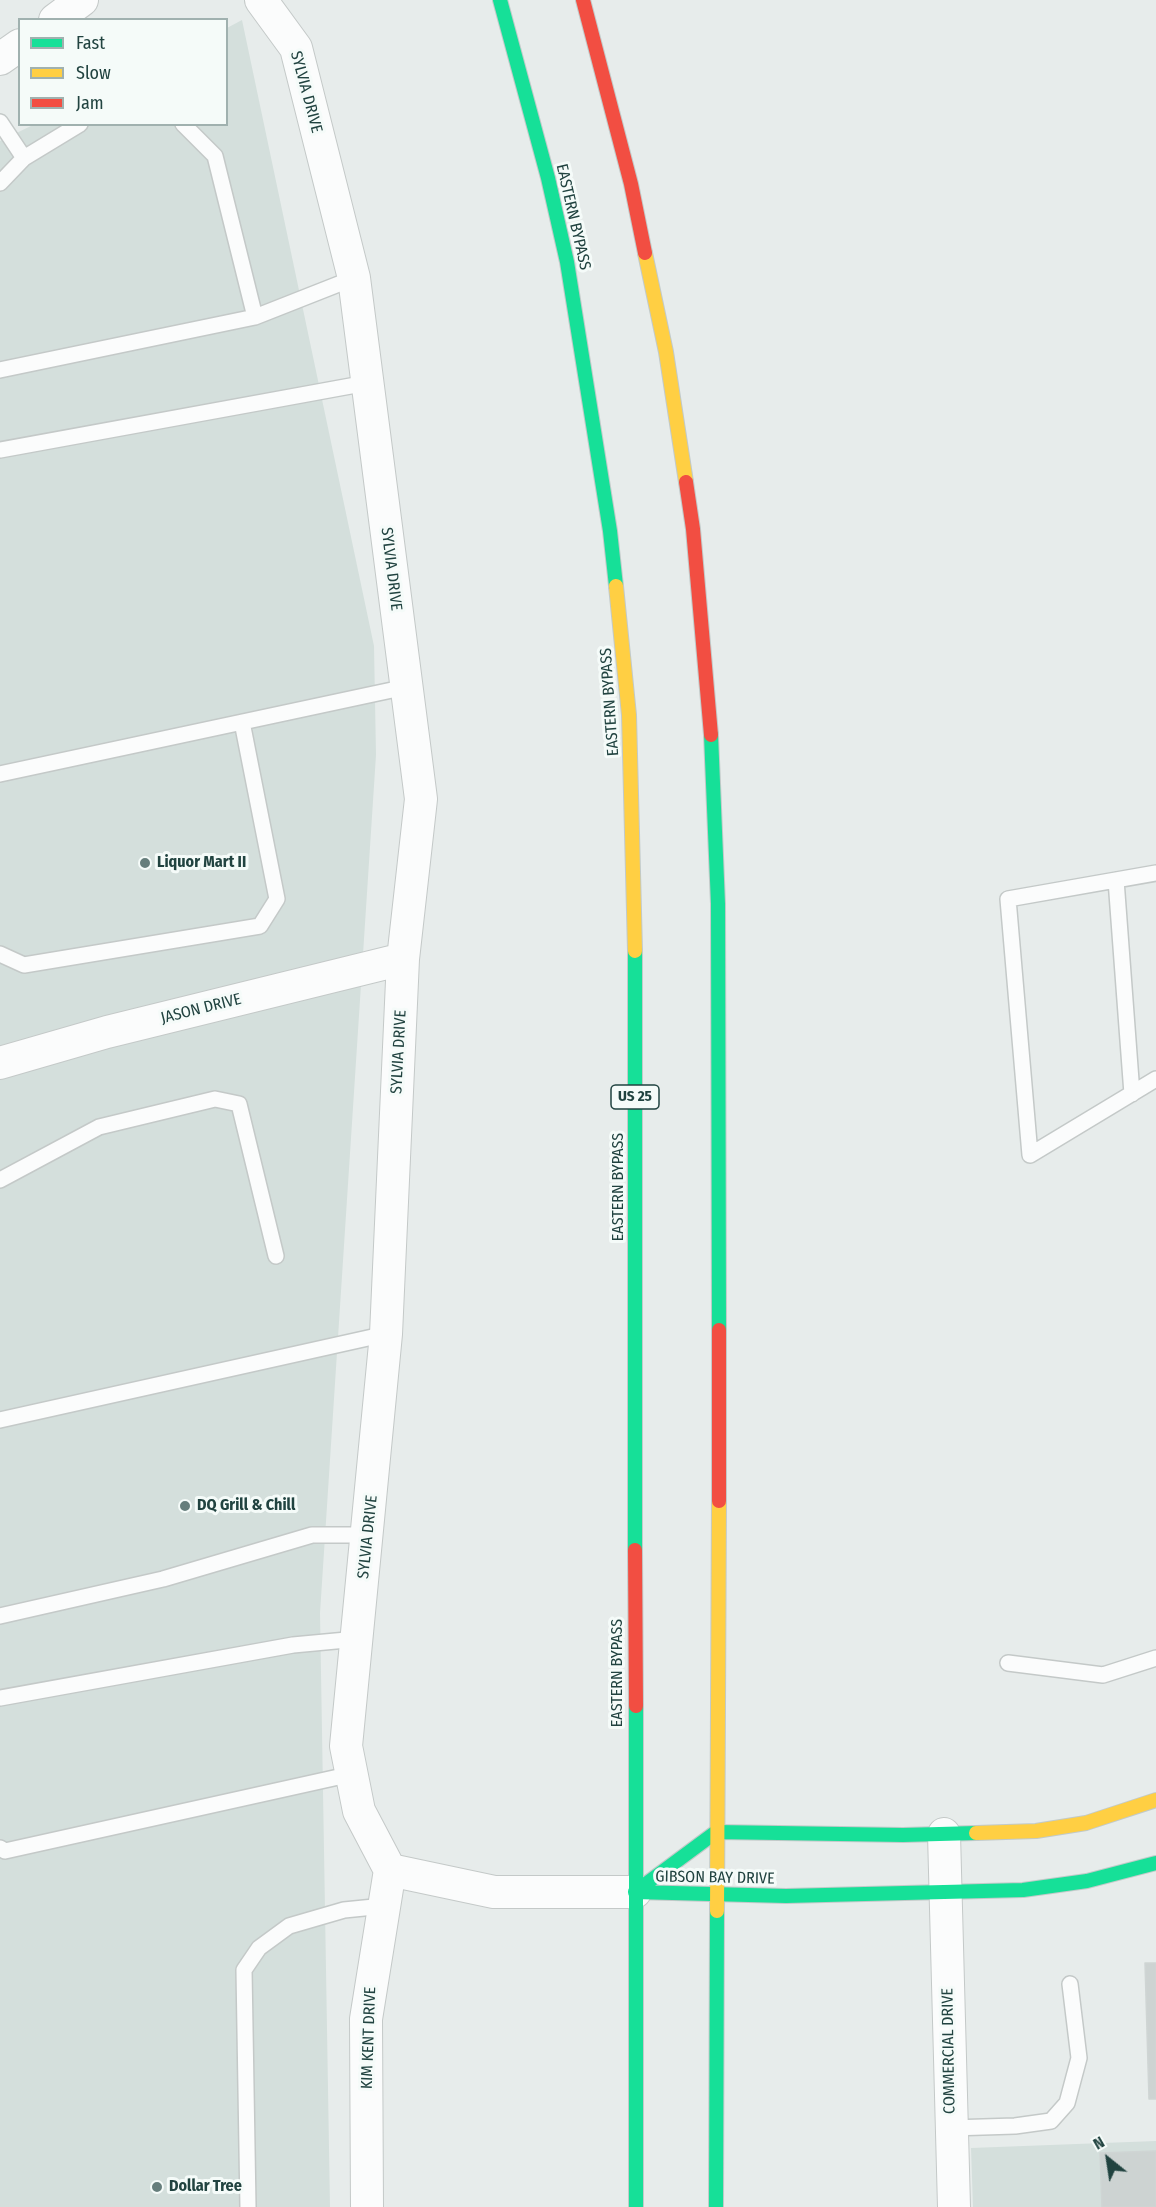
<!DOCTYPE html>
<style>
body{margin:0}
#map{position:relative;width:1156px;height:2207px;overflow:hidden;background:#e7eceb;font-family:"Fira Sans Condensed",sans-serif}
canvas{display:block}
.legend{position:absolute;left:18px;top:18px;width:210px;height:108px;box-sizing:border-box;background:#f5fbf9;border:2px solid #a0b1af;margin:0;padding:8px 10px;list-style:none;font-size:18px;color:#214340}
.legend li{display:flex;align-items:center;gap:12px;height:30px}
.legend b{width:30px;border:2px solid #a0b1af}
.north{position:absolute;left:1078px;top:2129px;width:60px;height:60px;-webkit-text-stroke:4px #f5fbf9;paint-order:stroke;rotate:330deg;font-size:16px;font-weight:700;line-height:24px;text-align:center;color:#214340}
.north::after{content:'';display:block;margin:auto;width:21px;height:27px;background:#214340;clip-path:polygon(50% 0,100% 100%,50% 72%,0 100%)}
</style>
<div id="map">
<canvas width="1156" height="2207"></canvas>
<ul class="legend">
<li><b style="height:8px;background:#16e098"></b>Fast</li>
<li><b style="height:8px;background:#ffcf43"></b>Slow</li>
<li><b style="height:8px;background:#f24e42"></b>Jam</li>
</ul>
<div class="north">N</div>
</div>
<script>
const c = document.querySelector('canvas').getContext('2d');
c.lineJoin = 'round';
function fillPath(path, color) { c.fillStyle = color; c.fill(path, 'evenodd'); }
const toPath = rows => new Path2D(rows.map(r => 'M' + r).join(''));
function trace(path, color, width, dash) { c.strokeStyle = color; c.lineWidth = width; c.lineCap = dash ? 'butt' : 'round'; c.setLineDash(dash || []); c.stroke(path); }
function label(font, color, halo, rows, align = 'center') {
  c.font = font + ' "Fira Sans Condensed",sans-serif'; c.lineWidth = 6; c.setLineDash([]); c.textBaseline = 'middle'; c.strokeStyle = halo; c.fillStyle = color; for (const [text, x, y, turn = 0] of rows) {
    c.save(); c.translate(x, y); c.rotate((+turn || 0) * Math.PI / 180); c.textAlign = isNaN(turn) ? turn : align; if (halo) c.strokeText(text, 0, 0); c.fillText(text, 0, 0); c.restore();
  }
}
const built = toPath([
 [242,20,374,646,376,755,320,1613,330,2207,0,2207,0,141,33,125,226,124,227,28],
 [1156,2141,1156,2207,973,2207,971,2148]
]);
const building = toPath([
 [1145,1963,1156,1963,1156,2099,1149,2099,1145,1963],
 [1156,2151,1156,2207,1102,2207,1100,2153,1156,2151]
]);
const lane = toPath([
 [0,122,24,158,0,183],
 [183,124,215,156,255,317],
 [24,158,80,124],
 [0,370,255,317,354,278],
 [0,450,367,383],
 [0,774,406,687],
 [1156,873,1008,899,1030,1155,1156,1079],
 [1116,880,1132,1094],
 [0,954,24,965,260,926,277,899,242,722],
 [0,1180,99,1127,215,1099,239,1104,276,1256],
 [0,1420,386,1334],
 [0,1616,163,1579,312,1535,369,1535],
 [1008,1663,1103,1675,1156,1658],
 [0,1698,293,1645,357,1639],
 [0,1848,5,1851,352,1774],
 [951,2128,1015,2126,1051,2121,1067,2103,1079,2058,1070,1984],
 [248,2207,244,1970,259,1948,289,1926,344,1910,384,1906]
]);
const street = toPath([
 [261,0,296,48,354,278,421,799,403,959,386,1334,346,1746,359,1811,390,1870,494,1892,635,1892],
 [55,20,82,0],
 [0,59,20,45],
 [0,1063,107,1032,403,959],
 [944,1834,954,2207],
 [367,2207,366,2019,390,1870]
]);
const fast = toPath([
 [500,0,548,178,567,262,610,531,616,586],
 [711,735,718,904,719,1330],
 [635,951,635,1550],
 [636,1706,636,2207],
 [635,1892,716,1832,903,1835,976,1833],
 [635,1892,786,1896,1023,1890,1087,1881,1156,1863],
 [716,2207,717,1911]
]);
const slow = toPath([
 [645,253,666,352,686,482],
 [616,586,629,715,635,951],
 [976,1833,1036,1831,1086,1823,1156,1800],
 [717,1911,719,1501]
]);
const jam = toPath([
 [583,0,631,184,645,253],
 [686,482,693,529,711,735],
 [719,1330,719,1501],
 [635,1550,636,1706]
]);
const markers = [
 [145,863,6,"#667e7c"],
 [185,1506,6,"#667e7c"],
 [157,2187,6,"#667e7c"]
];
const shields = [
 [635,1097,48]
];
const shieldNames = [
 ["US 25",635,1097]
];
const streetNames = [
 ["SYLVIA DRIVE",306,92,75],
 ["EASTERN BYPASS",573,217,77],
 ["SYLVIA DRIVE",391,569,83],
 ["EASTERN BYPASS",610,702,-94],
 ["JASON DRIVE",201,1009,-14],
 ["SYLVIA DRIVE",399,1052,-87],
 ["EASTERN BYPASS",619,1187,-90],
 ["SYLVIA DRIVE",368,1537,-84],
 ["EASTERN BYPASS",618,1673,-90],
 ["GIBSON BAY DRIVE",715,1878,1],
 ["KIM KENT DRIVE",369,2038,-88],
 ["COMMERCIAL DRIVE",949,2051,-91]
];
const poiNames = [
 ["Liquor Mart II",157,863],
 ["DQ Grill & Chill",197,1506],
 ["Dollar Tree",169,2187]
];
fillPath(built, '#d4dfdc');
fillPath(building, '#cdd3d2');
trace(building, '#cfd5d4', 1.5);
trace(lane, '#c4c9c8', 18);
trace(street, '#c4c9c8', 34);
trace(fast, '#c2cac9', 16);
trace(slow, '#c2cac9', 16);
trace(jam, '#c2cac9', 16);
trace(lane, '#fbfcfc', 15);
trace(street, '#fbfcfc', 32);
trace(fast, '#16e098', 14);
trace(slow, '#ffcf43', 14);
trace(jam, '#f24e42', 14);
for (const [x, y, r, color] of markers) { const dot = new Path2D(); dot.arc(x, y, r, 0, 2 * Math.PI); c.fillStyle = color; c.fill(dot); trace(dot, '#f5fbf9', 2); }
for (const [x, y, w] of shields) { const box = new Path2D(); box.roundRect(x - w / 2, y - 12, w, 24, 4.5); c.fillStyle = '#f5fbf9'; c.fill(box); trace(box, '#214340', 1.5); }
label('bold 15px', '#214340', null, shieldNames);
label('16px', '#214340', '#f5fbf9', streetNames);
label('bold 16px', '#214340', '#f5fbf9', poiNames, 'left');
</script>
